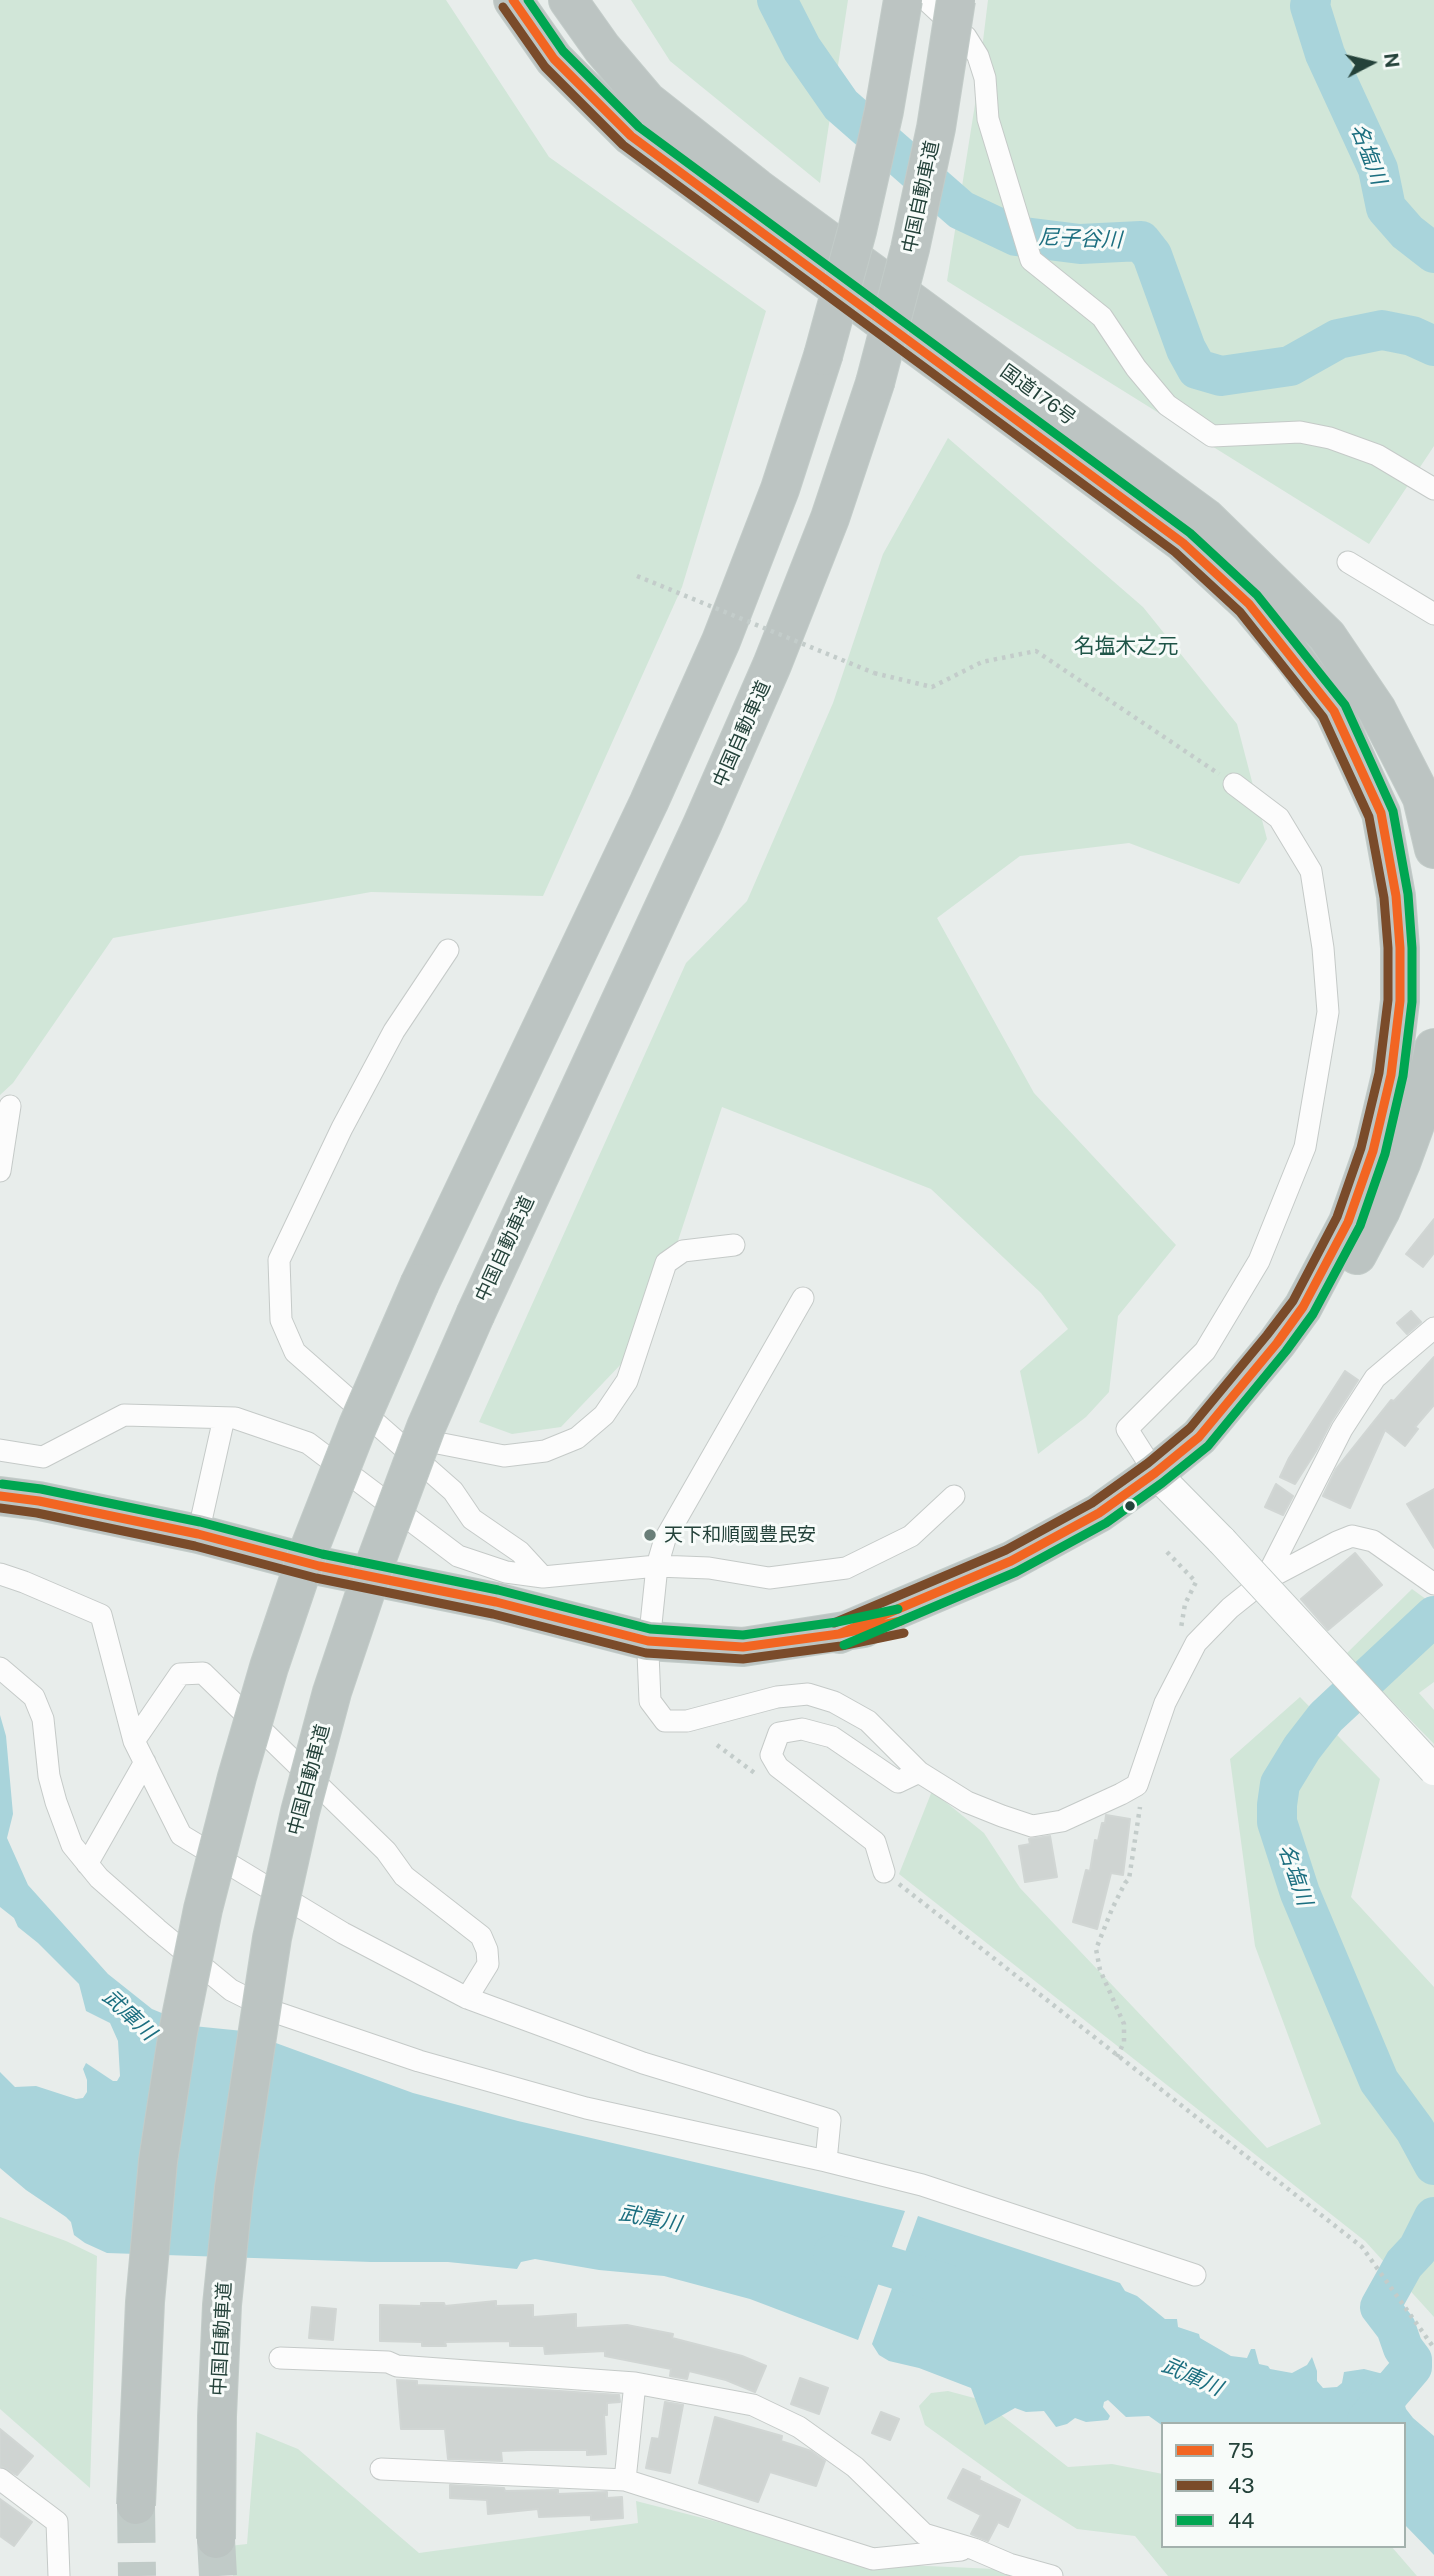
<!DOCTYPE html>
<meta charset="utf-8">
<style>
body{margin:0}
#map{position:relative;width:1434px;height:2576px;overflow:hidden;background:#e8edeb;font-family:"Public Sans",sans-serif}
canvas{display:block}
.legend{position:absolute;left:1161px;top:2422px;width:245px;height:126px;box-sizing:border-box;background:#f7fbf9;border:2px solid #a3b1ad;margin:0;padding:9px 12px;list-style:none;font-size:21px;color:#24423a}
.legend li{display:flex;align-items:center;gap:14px;height:35px}
.legend b{width:35px;border:2px solid #a3b1ad}
.north{position:absolute;left:1336px;top:28px;width:70px;height:70px;-webkit-text-stroke:5px #f7fbf9;paint-order:stroke;rotate:83deg;font-size:19px;font-weight:700;line-height:28px;text-align:center;color:#24423a}
.north::after{content:'';display:block;margin:auto;width:24px;height:32px;background:#24423a;clip-path:polygon(50% 0,100% 100%,50% 72%,0 100%)}
</style>
<div id="map">
<canvas width="1434" height="2576"></canvas>
<ul class="legend">
<li><b style="height:9px;background:#f26522"></b>75</li>
<li><b style="height:9px;background:#7a4b2a"></b>43</li>
<li><b style="height:9px;background:#00a651"></b>44</li>
</ul>
<div class="north">N</div>
</div>
<script>
const c = document.querySelector('canvas').getContext('2d');
c.lineJoin = 'round';
function fillPath(path, color) { c.fillStyle = color; c.fill(path, 'evenodd'); }
const toPath = rows => new Path2D(rows.map(r => 'M' + r).join(''));
function trace(path, color, width, dash) { c.strokeStyle = color; c.lineWidth = width; c.lineCap = dash ? 'butt' : 'round'; c.setLineDash(dash || []); c.stroke(path); }
function label(font, color, halo, rows, align = 'center') {
  c.font = font + ' "Public Sans","Noto Sans JP",sans-serif'; c.lineWidth = 6; c.setLineDash([]); c.textBaseline = 'middle'; c.strokeStyle = halo; c.fillStyle = color; for (const [text, x, y, turn = 0] of rows) {
    c.save(); c.translate(x, y); c.rotate((+turn || 0) * Math.PI / 180); c.textAlign = isNaN(turn) ? turn : align; if (halo) c.strokeText(text, 0, 0); c.fillText(text, 0, 0); c.restore();
  }
}
const green = toPath([
 [0,0,446,0,549,157,766,311,682,587,543,896,371,892,113,938,13,1083,0,1095],
 [631,0,848,0,820,183,670,61],
 [988,0,1434,0,1434,446,1369,544,947,281,976,98],
 [948,438,1143,607,1237,724,1267,839,1239,884,1129,843,1020,856,937,918,1034,1093,1176,1245,1118,1316,1109,1392,1086,1417,1038,1454,1020,1371,1068,1329,1041,1293,931,1189,722,1107,646,1338,561,1427,512,1434,479,1422,686,963,747,901,833,703,883,554],
 [1412,1589,1434,1605,1434,1682,1419,1693,1434,1710,1434,1744,1346,1654],
 [1300,1697,1380,1779,1351,1897,1434,1987,1434,2317,1365,2241,899,1874,932,1791,984,1833,1020,1888,1267,2148,1321,2124,1255,1946,1230,1759],
 [0,2217,66,2241,97,2256,90,2488,0,2409],
 [948,2391,978,2399,996,2411,1068,2467,1112,2464,1163,2474,1163,2546,1391,2546,1417,2576,1168,2576,1135,2536,1077,2529,1020,2493,925,2425,919,2406,931,2393],
 [256,2432,298,2449,419,2553,638,2523,636,2501,883,2564,995,2569,1014,2576,233,2576,229,2546,247,2544]
]);
const water = toPath([
 [0,1715,6,1736,13,1814,7,1838,28,1885,108,1974,152,2009,193,2026,243,2031,413,2093,518,2121,905,2211,858,2340,750,2299,664,2276,599,2270,535,2259,521,2262,517,2269,448,2262,371,2262,107,2253,85,2243,74,2235,71,2222,66,2217,26,2190,0,2168,0,2072,15,2087,36,2086,76,2099,83,2098,87,2092,87,2080,83,2069,86,2063,113,2081,117,2081,120,2076,118,2041,110,2023,86,2011,79,1984,38,1943,18,1927,14,1918,0,1907],
 [918,2216,1120,2283,1125,2291,1137,2296,1165,2319,1177,2319,1178,2327,1199,2334,1200,2338,1231,2356,1247,2358,1251,2349,1255,2349,1259,2364,1268,2366,1270,2369,1292,2373,1307,2365,1312,2357,1317,2371,1317,2381,1323,2388,1337,2387,1342,2383,1344,2372,1364,2369,1391,2376,1398,2375,1406,2382,1408,2390,1404,2402,1406,2409,1413,2418,1434,2436,1434,2555,1404,2524,1404,2424,1163,2424,1163,2426,1149,2416,1126,2417,1108,2400,1104,2402,1103,2407,1110,2416,1108,2420,1086,2422,1075,2418,1067,2424,1056,2427,1044,2411,1026,2412,1015,2408,985,2425,971,2388,919,2368,889,2361,879,2355,872,2344]
]);
const river = toPath([
 [777,0,802,49,841,105,961,210,1016,236,1080,244,1141,241,1152,255,1186,349,1197,369,1221,376,1290,366,1338,339,1382,330,1412,336,1434,346],
 [1311,0,1310,6,1325,54,1378,169,1386,208,1407,232,1434,253],
 [1434,1616,1326,1717,1302,1748,1280,1784,1277,1805,1277,1822,1300,1893,1379,2081,1415,2130,1434,2165],
 [833,2254,880,2264,952,2286],
 [1367,2420,1412,2367,1412,2360,1403,2348,1396,2328,1380,2307,1404,2264,1418,2249,1434,2217]
]);
const building = toPath([
 [1434,1219,1434,1253,1423,1267,1406,1254,1434,1219],
 [1411,1311,1421,1322,1407,1334,1397,1323,1411,1311],
 [1434,1357,1434,1405,1415,1427,1418,1429,1405,1446,1385,1430,1350,1508,1323,1496,1336,1469,1391,1400,1394,1401,1434,1357],
 [1345,1371,1358,1380,1331,1422,1316,1451,1295,1484,1280,1477,1289,1458,1345,1371],
 [1276,1484,1293,1496,1283,1515,1265,1507,1276,1484],
 [1434,1489,1434,1548,1407,1504,1434,1489],
 [1355,1553,1382,1585,1328,1630,1301,1599,1355,1553],
 [1106,1815,1130,1819,1123,1875,1111,1873,1097,1929,1073,1922,1086,1870,1090,1871,1095,1840,1098,1841,1102,1823,1105,1823,1106,1815],
 [1050,1836,1057,1877,1025,1882,1019,1846,1030,1844,1029,1839,1050,1836],
 [496,2301,496,2306,533,2305,533,2317,576,2314,576,2328,627,2325,673,2334,672,2338,742,2356,766,2366,755,2392,726,2380,689,2371,687,2379,670,2376,671,2369,605,2356,605,2351,545,2354,544,2346,510,2346,510,2341,445,2342,446,2346,422,2346,422,2342,380,2341,380,2305,421,2306,421,2303,444,2303,445,2306,496,2301],
 [312,2307,336,2309,333,2340,309,2338,312,2307],
 [800,2378,828,2388,819,2414,791,2404,800,2378],
 [397,2380,417,2381,417,2385,529,2389,619,2395,620,2402,607,2403,607,2415,604,2415,606,2454,587,2455,587,2450,528,2450,501,2451,502,2461,448,2459,445,2429,401,2429,397,2380],
 [665,2402,683,2405,670,2473,646,2468,652,2438,659,2439,665,2402],
 [881,2412,899,2419,890,2440,872,2433,881,2412],
 [715,2417,782,2436,781,2441,811,2451,825,2461,816,2486,770,2472,758,2502,699,2483,715,2417],
 [0,2429,33,2456,17,2475,0,2466,0,2429],
 [963,2469,980,2477,979,2480,1020,2500,1008,2527,998,2522,988,2541,971,2534,981,2515,948,2498,963,2469],
 [450,2485,504,2488,505,2491,558,2490,558,2494,607,2492,607,2498,622,2497,623,2518,591,2520,591,2515,539,2517,538,2509,488,2514,487,2500,450,2498,450,2485],
 [0,2499,32,2522,14,2546,0,2536,0,2499]
]);
const highwayTunnel = toPath([
 [136,2505,137,2576],
 [216,2539,218,2576]
]);
const path = toPath([
 [874,673,932,687,982,662,1036,651,1219,774],
 [1167,1552,1196,1582,1185,1604,1181,1628],
 [717,1745,756,1774],
 [899,1884,1362,2247,1434,2348],
 [1117,2057,1124,2042,1124,2024,1100,1970,1096,1949,1112,1909,1125,1883,1129,1879,1140,1807]
]);
const street = toPath([
 [926,0,966,37,978,56,985,78,988,119,1031,260,1102,317,1136,368,1167,405,1212,436,1300,432,1330,438,1377,455,1434,489],
 [1348,562,1434,614],
 [448,950,394,1031,342,1128,279,1260,281,1320,295,1352,453,1491,472,1519,520,1552,543,1577,657,1566,648,1653,650,1701,665,1721,687,1721,777,1697,808,1694,834,1702,868,1721,919,1772,967,1802,1002,1816,1032,1826,1062,1821,1121,1794,1137,1785,1165,1703,1196,1643,1230,1608,1265,1580,1342,1429,1375,1378,1434,1328],
 [0,1171,10,1106],
 [803,1298,665,1539,657,1566,709,1568,769,1578,846,1568,911,1536,954,1496],
 [412,1438,504,1456,545,1451,577,1438,604,1415,627,1381,666,1263,683,1251,734,1245],
 [0,1450,43,1457,124,1415,235,1418,308,1443,458,1556,506,1572,543,1577],
 [1155,1473,1127,1429,1205,1351,1259,1261,1305,1147,1328,1012,1323,948,1311,871,1279,818,1234,784],
 [198,1534,224,1418],
 [0,1574,24,1582,101,1615,134,1741,181,1835,343,1933,467,1998,643,2063,830,2120,826,2161],
 [1265,1580,1337,1542,1352,1536,1373,1541,1434,1584],
 [0,1668,34,1697,43,1719,49,1776,56,1802,72,1845,99,1878,157,1929,231,1990,275,2012,419,2061,586,2108,826,2161,922,2185,1195,2275],
 [134,1741,180,1674,203,1673,386,1851,404,1876,481,1936,487,1950,488,1964,467,1998],
 [87,1864,145,1762],
 [884,1872,875,1842,778,1767,771,1755,779,1733,802,1729,832,1737,898,1782,919,1772],
 [280,2358,388,2362,397,2366,635,2383,753,2405,799,2427,855,2467,924,2534,974,2549,1009,2564,1052,2576],
 [381,2469,625,2480,873,2559,961,2550],
 [0,2479,57,2522,59,2576],
 [625,2480,635,2383]
]);
const secondary = toPath([
 [1155,1473,1222,1541]
]);
const highway = toPath([
 [513,0,554,59,631,136,1183,543,1249,604,1290,653,1334,711,1381,813,1396,896,1400,948,1400,1001,1391,1075,1373,1151,1348,1222,1303,1307,1277,1343,1199,1437,1155,1473,1099,1513,1011,1561,839,1634],
 [568,0,602,48,647,101,757,188,1206,518,1327,636,1377,710,1422,798,1434,849],
 [1357,1255,1381,1210,1401,1163,1423,1103,1434,1048],
 [420,1283,649,802,721,641,780,489,823,356],
 [476,1313,702,825,772,665,830,518,875,383],
 [0,1496,39,1501,198,1534,319,1566,496,1602,648,1641,743,1647,864,1628]
]);
const pathBridge = toPath([
 [637,576,874,673]
]);
const secondaryBridge = toPath([
 [1222,1541,1434,1770]
]);
const highwayBridge = toPath([
 [823,356,857,231,884,111,903,0],
 [875,383,910,249,936,128,956,0],
 [136,2505,145,2302,158,2161,178,2032,203,1909,237,1777,269,1667,308,1552,358,1425,420,1283],
 [216,2539,217,2416,222,2305,234,2188,272,1938,300,1812,332,1692,376,1561,426,1427,476,1313]
]);
const bus1 = toPath([
 [513,0,554,59,631,136,1183,543,1249,604,1334,711,1381,813,1396,896,1400,948,1400,1001,1391,1075,1373,1151,1348,1222,1303,1307,1277,1343,1199,1437,1155,1473,1099,1513,1011,1561,839,1634],
 [0,1496,39,1501,198,1534,319,1566,496,1602,648,1641,743,1647,839,1634,901,1621]
]);
const bus2 = toPath([
 [503,7,545,67,623,145,1175,552,1240,612,1323,717,1369,817,1384,898,1388,948,1388,1000,1379,1073,1361,1148,1337,1217,1293,1301,1267,1335,1190,1428,1148,1463,1092,1503,1006,1550,834,1623],
 [0,1508,37,1513,195,1546,316,1578,493,1614,646,1653,743,1659,841,1646,904,1633]
]);
const bus3 = toPath([
 [528,0,563,51,639,127,1190,533,1257,595,1345,705,1393,811,1408,894,1412,948,1412,1002,1403,1076,1385,1154,1360,1226,1313,1314,1286,1351,1208,1446,1162,1483,1106,1523,1016,1572,844,1645],
 [2,1484,41,1489,200,1522,322,1554,498,1590,650,1629,743,1635,837,1622,898,1609]
]);
const markers = [
 [1130,1506,6,"#24423a"],
 [650,1535,7,"#697e78"]
];
const streetNames = [
 ["中国自動車道",921,197,-78],
 ["国道176号",1038,395,36],
 ["中国自動車道",742,734,-66],
 ["中国自動車道",505,1249,-65],
 ["中国自動車道",309,1780,-75],
 ["中国自動車道",222,2339,-87]
];
const poiNames = [
 ["天下和順國豊民安",664,1535]
];
const waterNames = [
 ["名塩川",1368,154,69],
 ["尼子谷川",1080,239,2],
 ["名塩川",1295,1875,71],
 ["武庫川",129,2015,43],
 ["武庫川",650,2219,11],
 ["武庫川",1192,2377,24]
];
const neighbourhoodNames = [
 ["名塩木之元",1126,647]
];
fillPath(green, '#d1e6d8');
fillPath(water, '#a9d4db');
trace(river, '#a9d4db', 40);
fillPath(building, '#cfd4d2');
trace(building, '#d1d6d4', 2);
trace(highwayTunnel, '#c1cbc8', 38, [38, 19]);
trace(street, '#c5cac8', 23);
trace(secondary, '#c3cbc8', 32);
trace(highway, '#c3ccc9', 40);
trace(path, '#c3ccca', 4.5, [3.5, 5]);
trace(street, '#fcfcfc', 21);
trace(secondary, '#fcfcfc', 30);
trace(highway, '#bcc4c2', 38);
trace(secondaryBridge, '#c3cbc8', 32, []);
trace(highwayBridge, '#c3ccc9', 40, []);
trace(pathBridge, '#c3ccca', 4.5, [3.5, 5]);
trace(secondaryBridge, '#fcfcfc', 30);
trace(highwayBridge, '#bcc4c2', 38);
trace(bus1, '#f26522', 9);
trace(bus2, '#7a4b2a', 9);
trace(bus3, '#00a651', 9);
for (const [x, y, r, color] of markers) { const dot = new Path2D(); dot.arc(x, y, r, 0, 2 * Math.PI); c.fillStyle = color; c.fill(dot); trace(dot, '#f7fbf9', 2.5); }
label('19px', '#24423a', '#f7fbf9', streetNames);
label('19px', '#24423a', '#f7fbf9', poiNames, 'left');
label('italic 21px', '#1c6f80', '#f7fbf9', waterNames);
label('21px', '#1f5548', '#f7fbf9', neighbourhoodNames);
</script>
